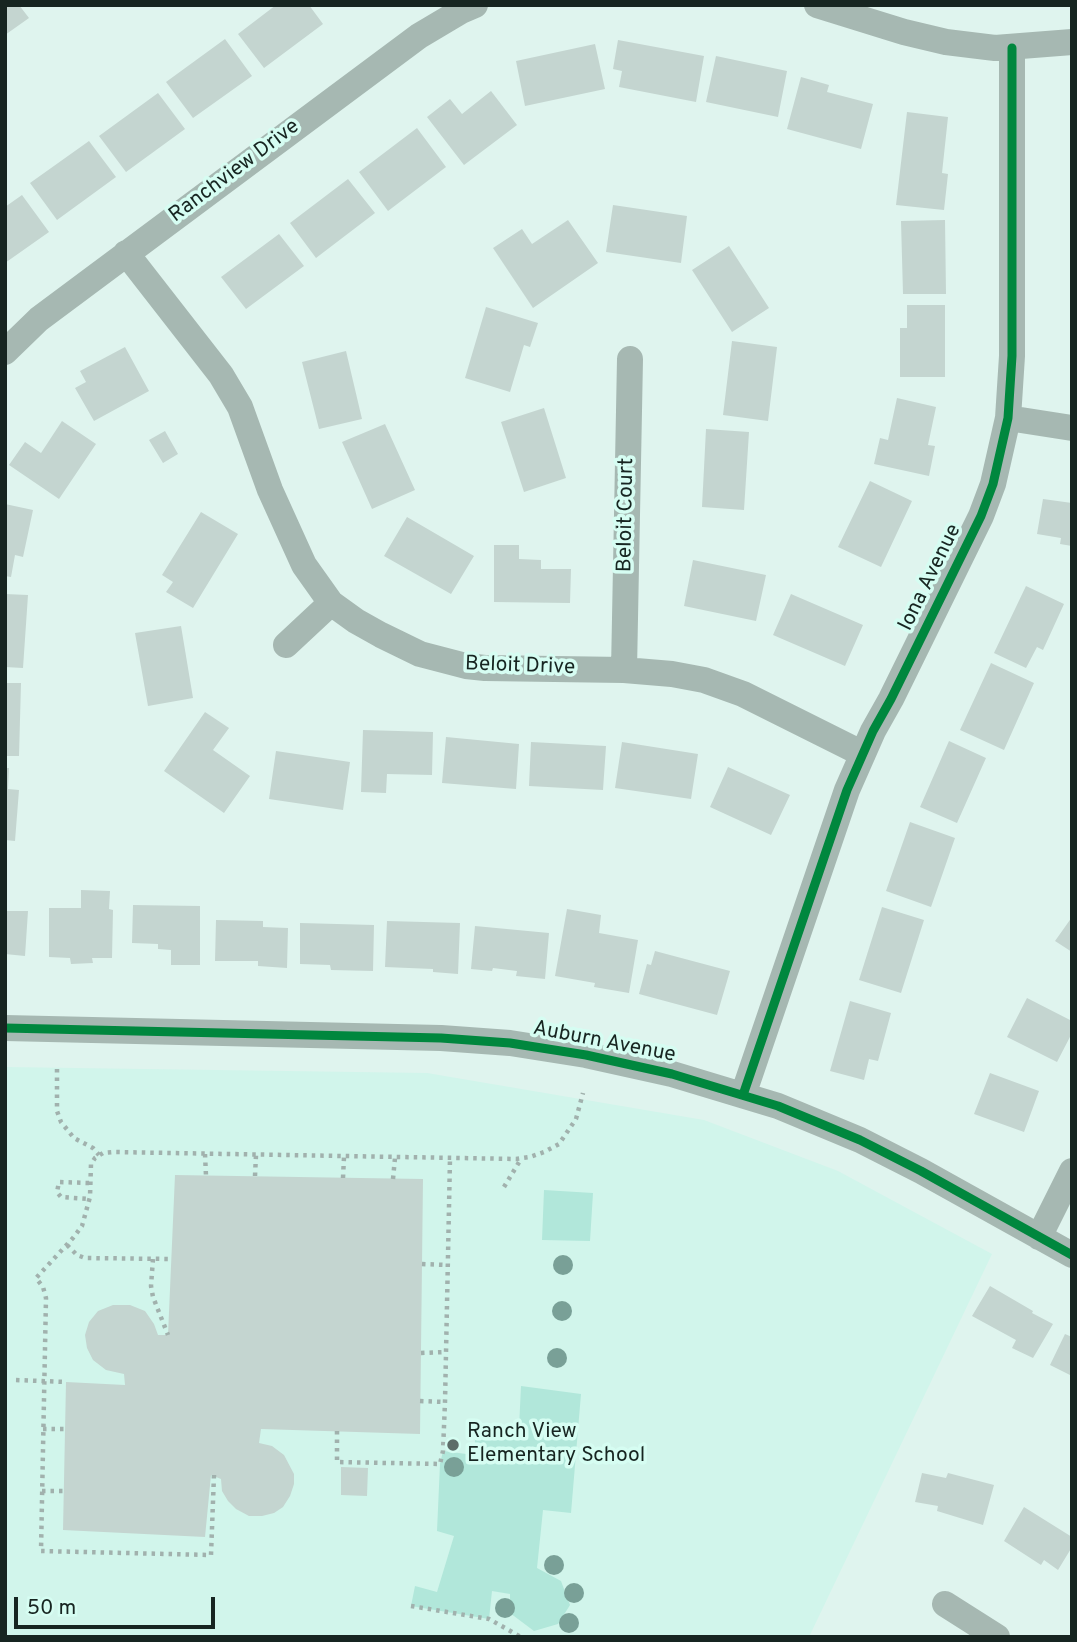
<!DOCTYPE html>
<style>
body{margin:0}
#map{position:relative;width:1077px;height:1642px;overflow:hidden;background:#dff4ee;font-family:Overpass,sans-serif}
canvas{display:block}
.frame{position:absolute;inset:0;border:7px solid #172521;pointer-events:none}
.scale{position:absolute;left:14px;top:1597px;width:201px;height:32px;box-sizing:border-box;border:4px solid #172521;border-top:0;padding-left:9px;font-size:21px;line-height:24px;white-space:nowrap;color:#172521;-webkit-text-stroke:5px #d6fdf2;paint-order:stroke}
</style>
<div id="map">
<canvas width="1077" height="1642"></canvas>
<div class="frame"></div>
<div class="scale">50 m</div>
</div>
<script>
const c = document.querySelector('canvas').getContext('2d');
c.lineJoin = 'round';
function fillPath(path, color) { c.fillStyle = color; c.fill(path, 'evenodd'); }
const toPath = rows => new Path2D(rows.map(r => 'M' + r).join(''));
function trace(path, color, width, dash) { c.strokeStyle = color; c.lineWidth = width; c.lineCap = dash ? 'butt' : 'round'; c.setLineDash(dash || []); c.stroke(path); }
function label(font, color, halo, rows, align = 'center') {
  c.font = font + ' Overpass,sans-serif'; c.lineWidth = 7; c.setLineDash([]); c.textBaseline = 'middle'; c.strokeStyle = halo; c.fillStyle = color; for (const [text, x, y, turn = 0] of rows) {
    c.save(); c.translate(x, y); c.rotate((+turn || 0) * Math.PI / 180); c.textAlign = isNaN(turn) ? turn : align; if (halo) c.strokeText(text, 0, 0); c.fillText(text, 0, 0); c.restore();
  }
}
const built = toPath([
 [5,1067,427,1073,704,1120,838,1171,992,1254,809,1637,5,1637]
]);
const green = toPath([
 [544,1190,593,1193,590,1241,542,1240],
 [521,1386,581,1394,571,1513,543,1510,537,1568,561,1581,570,1605,558,1624,534,1631,510,1613,510,1594,492,1591,489,1619,411,1606,415,1586,437,1592,454,1536,437,1531,440,1464,443,1451,474,1455,476,1427,519,1428]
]);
const building = toPath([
 [5,5,19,5,29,18,5,35],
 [276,5,309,5,323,24,264,68,238,34],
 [225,39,252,76,193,118,166,82],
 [618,40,704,56,696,102,619,87,622,71,613,69],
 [595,44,605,89,525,106,516,61],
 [716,56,787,71,778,117,706,102],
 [801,77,829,85,827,92,873,104,861,149,787,129],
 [491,91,517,125,464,165,427,117,450,99,462,114],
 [158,93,185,129,126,172,99,136],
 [907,112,948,117,942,173,948,174,944,210,896,205],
 [417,128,446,167,388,211,359,172],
 [89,141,116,177,57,220,30,183],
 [348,179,375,213,316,258,290,223],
 [22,195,49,232,5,263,5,207],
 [613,205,687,216,681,263,606,252],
 [568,220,598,263,533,308,493,248,522,229,532,244],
 [945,220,946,294,903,294,901,221],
 [279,234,304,266,246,309,221,277],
 [729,246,769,308,732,332,692,270],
 [907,305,945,305,945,377,900,377,900,328,907,328],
 [486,307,538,323,530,347,524,345,510,392,465,378],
 [732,341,777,347,768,421,723,415],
 [125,347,149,391,94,421,75,388,86,382,80,371],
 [346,351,362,419,319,429,302,362],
 [897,398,936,407,928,445,935,446,929,476,874,464,880,438,888,440],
 [544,408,566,478,524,492,501,422],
 [62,421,96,444,59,499,9,465,25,442,41,453],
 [385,424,415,490,372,509,342,442],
 [706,429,749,432,744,510,702,507],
 [165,431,178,454,163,463,149,440],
 [870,481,912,501,881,567,838,547],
 [1043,499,1072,503,1072,546,1060,544,1061,538,1037,534],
 [5,504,33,510,23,557,15,555,11,577,5,576],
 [201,512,238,534,193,608,166,592,173,582,162,575],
 [407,517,474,556,451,594,384,556],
 [494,545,519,545,519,559,541,560,541,569,571,569,570,603,494,602],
 [693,560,766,575,756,621,684,606],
 [1026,586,1064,604,1043,650,1037,647,1026,668,994,653],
 [5,594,28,595,23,668,5,667],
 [791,594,863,625,845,666,773,635],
 [181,626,193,698,148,706,135,633],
 [991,663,1034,683,1004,750,960,730],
 [5,683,21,683,19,756,5,756],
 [205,712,229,728,213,750,250,776,224,813,164,771],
 [363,730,433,732,432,775,387,774,386,793,361,792],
 [446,737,519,744,516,789,442,783],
 [949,741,986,758,957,823,920,807],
 [531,742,606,746,603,790,529,786],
 [622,742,698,754,691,799,615,788],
 [276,751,350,762,343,810,269,799],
 [728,767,790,795,771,835,710,807],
 [5,768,9,768,8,789,19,790,15,841,5,840],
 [910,822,955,838,931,907,886,891],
 [81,890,110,891,109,909,113,910,112,958,92,958,93,963,71,964,70,958,49,957,49,908,81,908],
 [133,905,200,906,200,965,171,965,171,950,158,949,158,944,132,943],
 [882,907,924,920,901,993,859,980],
 [567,909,601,915,599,933,638,940,629,993,594,987,595,983,555,976],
 [5,911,28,911,25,956,5,954],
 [1072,917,1072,952,1055,941],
 [216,920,263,921,263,927,288,928,287,968,258,966,258,961,215,961],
 [387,921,460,923,458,974,433,972,433,969,385,967],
 [300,923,374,925,373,971,331,970,330,965,300,964],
 [475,926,549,933,545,979,516,976,517,971,493,968,492,971,471,969],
 [655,951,730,971,717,1015,639,994,647,964,651,965],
 [1027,998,1072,1021,1072,1033,1057,1062,1007,1037],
 [850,1001,891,1013,878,1061,869,1059,864,1080,830,1071],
 [990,1073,1039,1091,1024,1132,974,1114],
 [175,1175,423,1179,420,1434,261,1429,259,1443,272,1446,284,1455,294,1474,294,1484,290,1496,283,1507,274,1513,262,1516,249,1516,236,1509,228,1501,222,1491,221,1479,211,1475,205,1537,63,1530,66,1382,125,1385,124,1374,106,1370,93,1360,87,1348,85,1335,89,1322,98,1311,113,1305,130,1305,145,1311,154,1324,158,1335,168,1335],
 [990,1286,1033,1311,1032,1313,1053,1324,1033,1358,1012,1348,1016,1340,972,1316],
 [1065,1334,1072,1337,1072,1376,1050,1365],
 [341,1467,368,1468,367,1496,341,1495],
 [922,1473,946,1478,948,1473,994,1485,983,1525,937,1511,938,1506,915,1502],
 [1024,1507,1072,1537,1072,1547,1058,1570,1044,1560,1041,1565,1004,1541]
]);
const path = toPath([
 [57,1069,57,1111,61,1122,74,1138,93,1148,99,1155],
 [205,1154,206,1176],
 [255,1176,256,1155],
 [343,1178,344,1157],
 [393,1179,395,1158],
 [89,1183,59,1182,57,1192,61,1197,89,1199],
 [504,1187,521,1159],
 [67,1245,77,1255,85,1258,171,1259],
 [153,1259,151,1286,153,1297,168,1335],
 [422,1264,447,1265],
 [421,1353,445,1352],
 [16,1380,66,1382],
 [420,1401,445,1402],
 [43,1429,65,1429],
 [337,1431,337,1462,440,1464,443,1451,445,1402,450,1158],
 [214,1475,211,1555,41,1551,46,1298,43,1287,36,1278,73,1238,82,1226,90,1197,91,1164,95,1158,103,1153,114,1152,516,1159,530,1157,544,1152,559,1144,576,1119,583,1093],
 [42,1491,64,1491],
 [411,1606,489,1619,521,1637]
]);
const minor = toPath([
 [817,5,904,32,946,42,995,48,1072,42],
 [126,253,221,375,240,407,270,490,304,565,331,603,356,621,381,635,420,654,466,666,485,668,624,670,672,674,704,680,743,694,863,754],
 [5,352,39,319,419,36,461,11,475,5],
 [1008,418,1072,428],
 [286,645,331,603],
 [624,670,630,359],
 [5,1028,441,1038,510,1043,586,1055,672,1074,778,1106,860,1140,921,1171,1072,1255],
 [743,1095,847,790,873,731,891,699,981,516,993,484,1008,418,1012,356,1012,48],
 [1039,1237,1072,1171],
 [945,1604,997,1637]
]);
const cycleway = toPath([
 [5,1028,441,1038,510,1043,586,1055,672,1074,778,1106,860,1140,921,1171,1072,1255],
 [743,1095,847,790,873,731,891,699,981,516,993,484,1008,418,1012,356,1012,48]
]);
const trees = [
 [563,1265],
 [562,1311],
 [557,1358],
 [454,1467],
 [554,1565],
 [574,1593],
 [505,1608],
 [569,1623]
];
const markers = [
 [453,1445,7,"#5d6d69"]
];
const streetNames = [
 ["Ranchview Drive",235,172,-37],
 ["Beloit Court",627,515,-89],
 ["Iona Avenue",931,578,-64],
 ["Beloit Drive",520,667,2],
 ["Auburn Avenue",604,1043,11]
];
const poiNames = [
 ["Ranch View",467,1433],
 ["Elementary School",467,1457]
];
fillPath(built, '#d1f5eb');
fillPath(green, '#b1e7da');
fillPath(building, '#c4d5d0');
trace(path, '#a1b1ad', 4.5, [3.5, 5]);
trace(minor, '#a6b8b2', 26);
trace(cycleway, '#00873e', 9);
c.fillStyle = '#79a097';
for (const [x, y] of trees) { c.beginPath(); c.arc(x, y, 10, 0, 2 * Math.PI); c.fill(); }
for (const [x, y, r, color] of markers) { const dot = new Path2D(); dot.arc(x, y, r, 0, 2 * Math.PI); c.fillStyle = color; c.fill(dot); trace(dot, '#d6fdf2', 2.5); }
label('21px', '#172521', '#d6fdf2', streetNames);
label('21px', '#172521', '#d6fdf2', poiNames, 'left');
</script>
